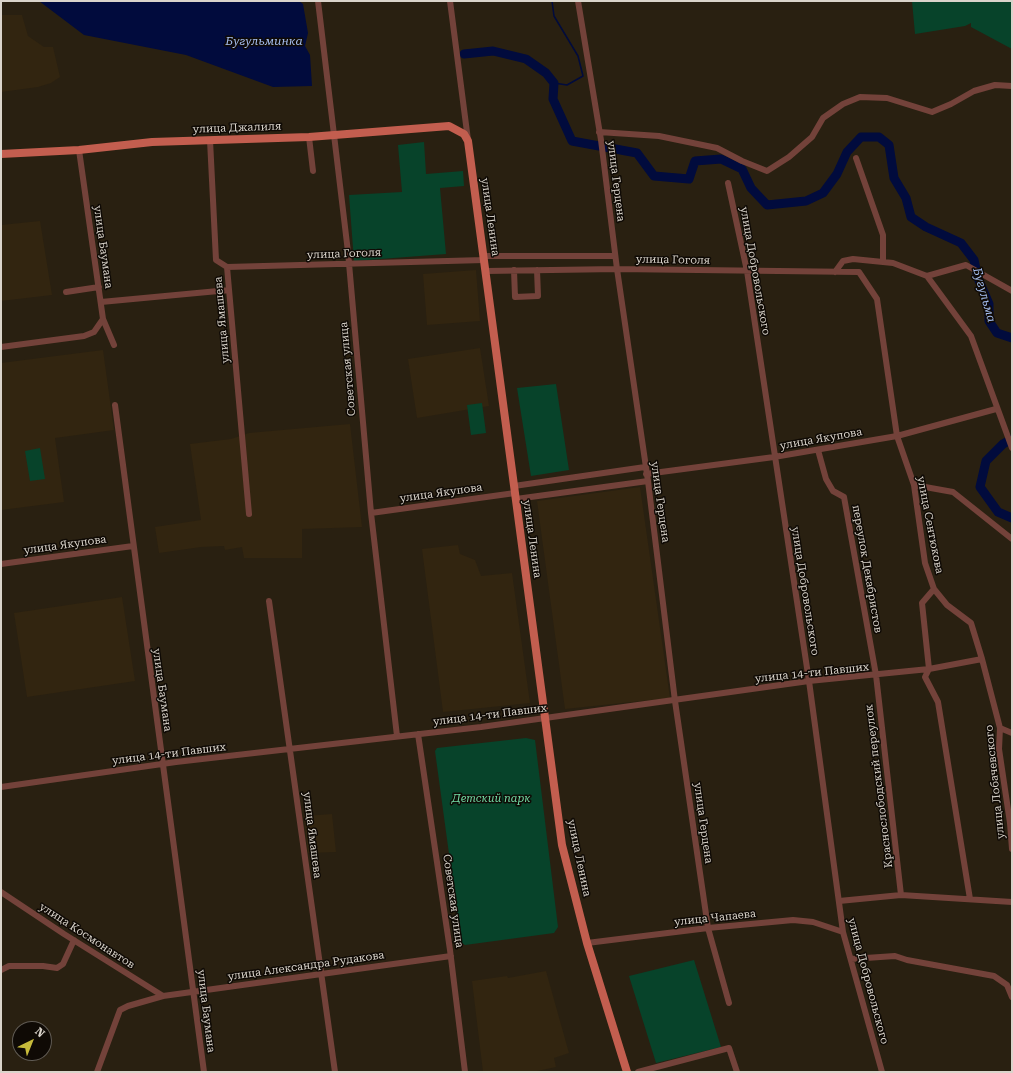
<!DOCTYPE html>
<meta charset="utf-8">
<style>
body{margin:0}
#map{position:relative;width:1013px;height:1073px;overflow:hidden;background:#292011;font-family:"Roboto Serif",serif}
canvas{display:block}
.frame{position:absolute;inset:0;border:2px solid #dad4cb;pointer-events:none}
.north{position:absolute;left:12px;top:1021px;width:40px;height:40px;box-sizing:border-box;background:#0f0a05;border:1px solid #605b54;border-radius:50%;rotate:43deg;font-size:11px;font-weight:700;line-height:16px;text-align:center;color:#dad4cb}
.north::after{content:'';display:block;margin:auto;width:14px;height:18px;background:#c7bb3b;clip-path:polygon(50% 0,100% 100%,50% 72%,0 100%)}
</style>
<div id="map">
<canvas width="1013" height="1073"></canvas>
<div class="frame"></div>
<div class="north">N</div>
</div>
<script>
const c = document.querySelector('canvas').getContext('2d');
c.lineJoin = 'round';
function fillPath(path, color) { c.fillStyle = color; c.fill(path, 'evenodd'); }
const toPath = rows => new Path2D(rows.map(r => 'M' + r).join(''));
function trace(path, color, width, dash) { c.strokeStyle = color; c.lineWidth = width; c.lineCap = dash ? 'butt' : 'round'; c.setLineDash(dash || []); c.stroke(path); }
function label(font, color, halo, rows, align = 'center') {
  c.font = font + ' "Roboto Serif",serif'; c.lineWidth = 3; c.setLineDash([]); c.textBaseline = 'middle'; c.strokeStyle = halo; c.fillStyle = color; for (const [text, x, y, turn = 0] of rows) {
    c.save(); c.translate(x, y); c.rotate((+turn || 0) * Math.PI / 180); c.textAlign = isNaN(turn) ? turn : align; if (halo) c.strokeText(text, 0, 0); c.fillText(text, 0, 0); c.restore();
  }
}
const built = toPath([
 [1,15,22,15,28,36,44,47,53,47,60,77,51,83,38,87,1,92],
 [40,221,52,295,1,301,1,225],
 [476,270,480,321,427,325,423,274],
 [480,348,489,406,417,418,408,359],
 [103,350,114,430,55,438,64,502,1,510,1,363],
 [350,424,362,527,302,529,302,558,244,558,242,547,225,550,224,546,201,547,159,553,155,527,201,520,190,444,231,439,249,433],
 [640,487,670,698,565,709,537,501],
 [458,545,460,554,475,560,481,576,512,573,530,703,443,712,422,549],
 [122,597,135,681,27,697,14,613],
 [332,814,336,852,308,853,304,816],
 [546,971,569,1053,554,1058,556,1067,533,1072,483,1072,472,981,507,976,508,978]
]);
const green = toPath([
 [912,1,1012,1,1012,49,971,27,971,23,965,26,915,34],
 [424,142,426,174,463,171,464,186,440,188,446,254,354,261,349,195,402,192,398,145],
 [556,384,569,470,531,476,517,388],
 [482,403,486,433,471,435,467,405],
 [40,448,45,479,30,481,25,451],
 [526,738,535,740,558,927,554,933,465,945,461,942,435,751,437,748],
 [694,960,721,1047,656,1063,629,976]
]);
const water = toPath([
 [39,1,299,1,303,4,308,33,305,46,310,55,312,86,273,87,186,55,84,35]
]);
const stream = toPath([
 [552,1,554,16,578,56,583,76,567,85,554,83]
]);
const river = toPath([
 [464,54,493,51,526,59,546,73,554,83,553,99,572,141,637,153,654,176,689,179,695,161,721,159,742,169,751,188,767,205,806,201,823,193,837,174,847,152,861,137,879,137,889,145,894,178,906,198,911,217,926,227,961,243,974,260,978,278,989,304,989,321,997,333,1012,338],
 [1012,439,1003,444,986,461,980,487,998,512,1012,518]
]);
const minor = toPath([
 [318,1,348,252,371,513,397,736],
 [450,1,468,140],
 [578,1,601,140,617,269,648,481,675,701,708,928,729,1003],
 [599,132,659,136,717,148,742,161,767,171,789,157,812,137,823,118,843,104,860,97,887,98,932,112,951,104,974,91,995,85,1012,86],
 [309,137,313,171],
 [210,140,216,260,227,267],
 [79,150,103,319,114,345],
 [856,158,883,235,883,262],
 [728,183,747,271,809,681,843,932,882,1072],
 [484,256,615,256],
 [227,267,484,260],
 [227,267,249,514],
 [514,270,515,297,538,296,537,270],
 [486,271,617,269,859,272,877,299,897,436,914,485,925,563,934,589,922,603,929,669,925,677,938,702,970,899],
 [835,272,843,261,853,259,893,263,927,276,971,336,1012,448],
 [927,276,966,265,1012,291],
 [66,292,99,287],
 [101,302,229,290],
 [1,347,84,336,94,332,103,319],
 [115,405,204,1072],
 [818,450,826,479,833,491,844,497,876,675,901,895],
 [646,474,774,457,897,436,996,409],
 [914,485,953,492,1012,539],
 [514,486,645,467],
 [516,499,648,481],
 [371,513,515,493],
 [1,564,133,546],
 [934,589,947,605,971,623,982,659,1000,728,999,749,1010,823,1012,849],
 [269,601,335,1072],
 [1000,728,1012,733],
 [418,734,450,950,465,1072],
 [1,787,176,762,481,727,809,681,929,669,982,659],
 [1,892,64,934,163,996],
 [839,901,901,895,1012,902],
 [587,943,708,928,793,920,813,922,843,932],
 [851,959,895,956,907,960,994,976,1007,985,1012,997],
 [1,970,9,966,43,966,57,968,63,964,74,940],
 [97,1072,120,1010,128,1006,163,996,451,956],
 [638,1072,729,1048,737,1072]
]);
const major = toPath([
 [1,154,79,150,152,142,309,137,449,126,464,134,468,141,562,845,587,943,627,1072]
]);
const streetNames = [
 ["улица Джалиля",237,128,-2],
 ["улица Герцена",616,181,83],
 ["улица Ленина",490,217,82],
 ["улица Баумана",103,247,82],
 ["улица Гоголя",344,254,-2],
 ["улица Гоголя",673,260,1],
 ["улица Добровольского",755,271,80],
 ["улица Ямашева",222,320,-95],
 ["Советская улица",348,369,-95],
 ["улица Якупова",821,439,-10],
 ["улица Якупова",441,493,-8],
 ["улица Герцена",660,502,82],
 ["улица Сентюкова",930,525,79],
 ["улица Ленина",532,539,82],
 ["улица Якупова",65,545,-8],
 ["переулок Декабристов",867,569,80],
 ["улица Добровольского",805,591,81],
 ["улица 14-ти Павших",812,673,-6],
 ["улица Баумана",162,690,82],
 ["улица 14-ти Павших",490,715,-7],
 ["улица 14-ти Павших",169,754,-7],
 ["улица Лобачевского",995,782,-96],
 ["Краснослободский переулок",879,786,-97],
 ["улица Герцена",703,823,82],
 ["улица Ямашева",312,835,83],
 ["улица Ленина",579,858,78],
 ["Советская улица",453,901,82],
 ["улица Чапаева",715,918,-6],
 ["улица Космонавтов",87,936,33],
 ["улица Александра Рудакова",306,966,-8],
 ["улица Добровольского",868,981,75],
 ["улица Баумана",206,1011,83]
];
const parkNames = [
 ["Детский парк",491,799]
];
const waterNames = [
 ["Бугульминка",264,41],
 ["Бугульма",984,295,74]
];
fillPath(built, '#322510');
fillPath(green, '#07432a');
fillPath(water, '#010b3d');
trace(stream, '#010b3d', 1.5);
trace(river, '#010b3d', 9);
trace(minor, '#73423a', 6);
trace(major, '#c35e4f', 8);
label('11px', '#dad4cb', '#0f0a05', streetNames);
label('italic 11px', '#73dca6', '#0f0a05', parkNames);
label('italic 12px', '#a5bef0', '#0f0a05', waterNames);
</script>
